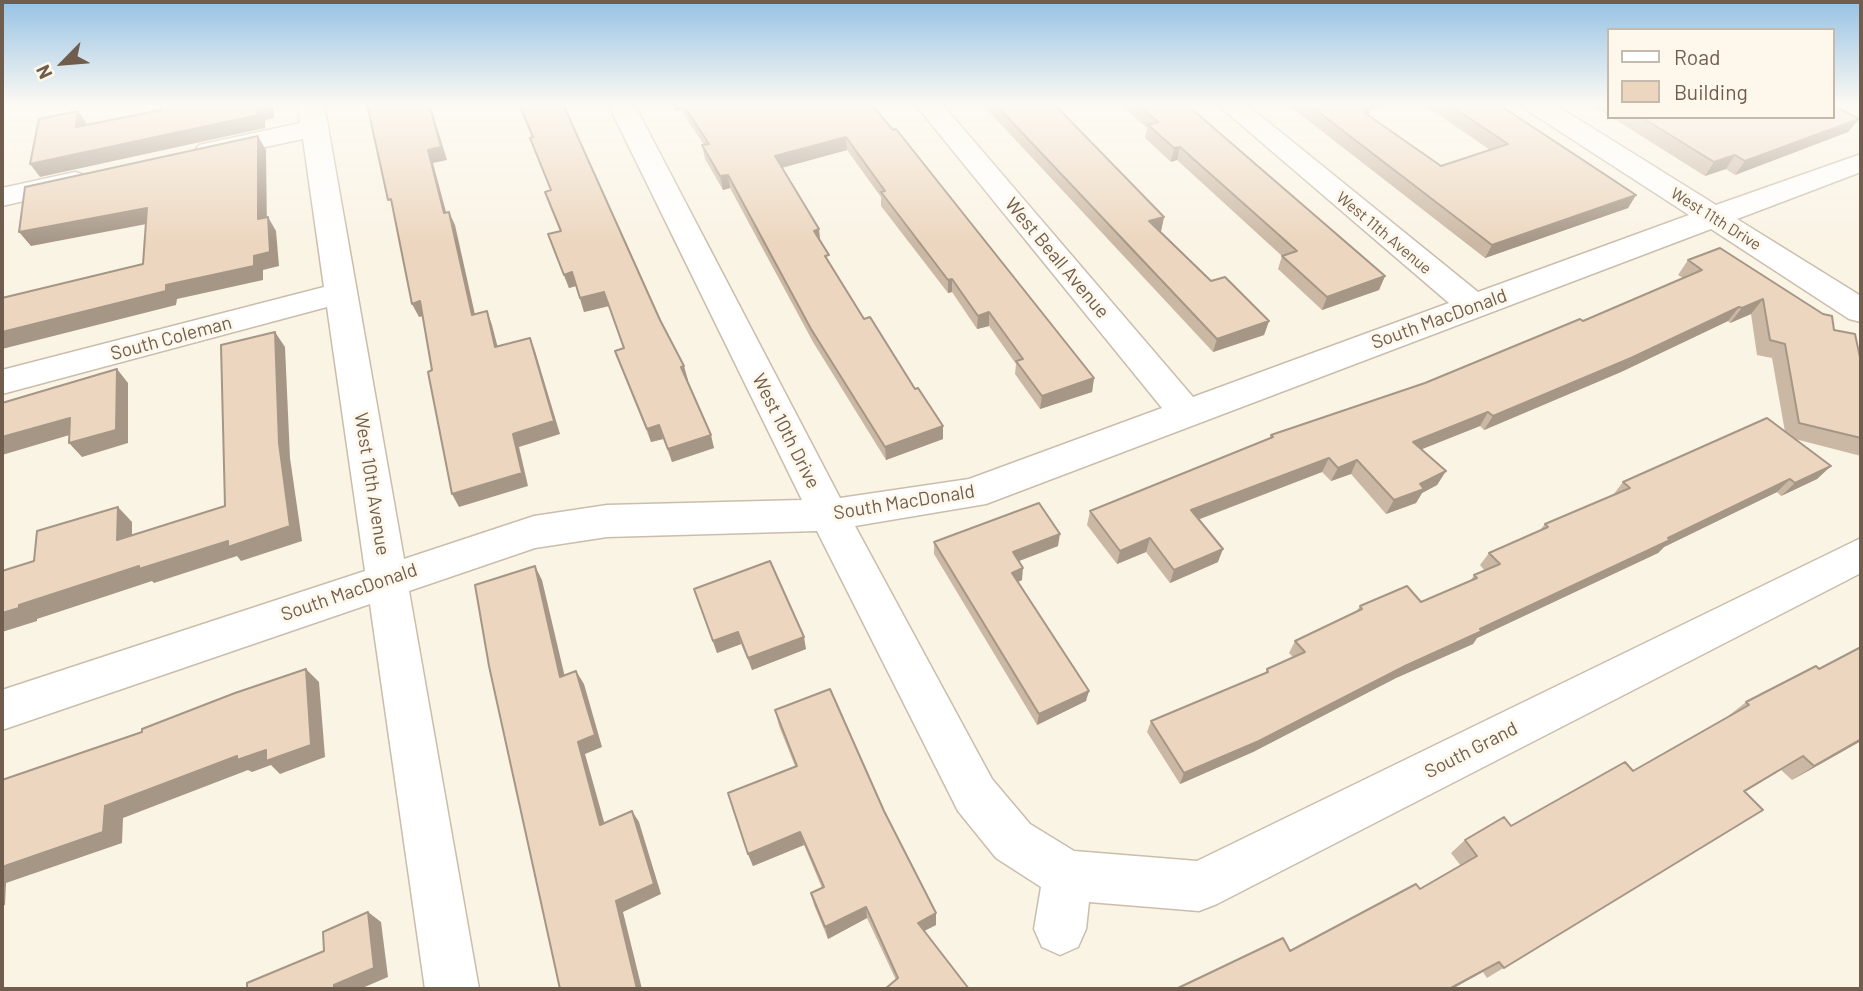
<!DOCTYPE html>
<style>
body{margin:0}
#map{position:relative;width:1863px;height:991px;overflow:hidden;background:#faf4e5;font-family:Barlow,sans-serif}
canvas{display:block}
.frame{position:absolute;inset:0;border:4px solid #705d4d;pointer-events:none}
.legend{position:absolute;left:1607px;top:28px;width:228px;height:91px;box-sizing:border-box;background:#fdf8eb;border:2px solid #c5baac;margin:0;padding:9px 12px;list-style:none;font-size:21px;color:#705d4d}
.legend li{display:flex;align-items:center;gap:14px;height:35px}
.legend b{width:35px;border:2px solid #c5baac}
.north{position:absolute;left:28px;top:28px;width:70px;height:70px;-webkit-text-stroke:5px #fdf8eb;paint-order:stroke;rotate:245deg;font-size:19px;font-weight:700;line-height:28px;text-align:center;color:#705d4d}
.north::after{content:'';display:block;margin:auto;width:24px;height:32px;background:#705d4d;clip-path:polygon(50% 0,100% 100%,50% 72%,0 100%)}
</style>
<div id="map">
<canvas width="1863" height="991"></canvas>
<div class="frame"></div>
<ul class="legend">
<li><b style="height:9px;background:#fff"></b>Road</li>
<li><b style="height:19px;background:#ecd6bf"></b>Building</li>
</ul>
<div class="north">N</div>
</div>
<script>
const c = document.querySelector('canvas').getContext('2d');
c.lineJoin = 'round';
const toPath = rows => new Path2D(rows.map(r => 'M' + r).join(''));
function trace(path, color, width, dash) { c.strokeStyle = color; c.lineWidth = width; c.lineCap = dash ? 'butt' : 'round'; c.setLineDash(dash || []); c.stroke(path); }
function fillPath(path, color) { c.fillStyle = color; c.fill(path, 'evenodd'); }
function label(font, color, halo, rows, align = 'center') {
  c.font = font + ' Barlow,sans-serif'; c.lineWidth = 6; c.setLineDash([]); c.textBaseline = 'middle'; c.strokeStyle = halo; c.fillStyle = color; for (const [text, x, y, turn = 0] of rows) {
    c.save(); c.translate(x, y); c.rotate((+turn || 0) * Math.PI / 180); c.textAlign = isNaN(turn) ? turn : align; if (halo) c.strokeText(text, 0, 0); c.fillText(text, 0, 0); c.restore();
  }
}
const minor = toPath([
 [298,104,324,104,404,559,534,516,607,505,802,500,608,104,634,104,840,498,969,479,1162,408,915,104,942,104,1193,397,1449,303,1217,104,1246,104,1478,292,1689,215,1527,110,1523,104,1554,104,1716,205,1861,154,1861,172,1737,219,1861,296,1861,322,1849,319,1711,229,986,504,855,526,992,779,1030,824,1074,851,1197,861,1861,538,1861,573,1217,904,1199,911,1089,902,1086,929,1078,947,1060,955,1042,947,1034,929,1041,887,996,858,958,811,817,531,607,537,535,548,409,591,479,989,425,989,370,604,2,730,2,690,365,571,327,307,2,394,2,370,324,287,303,139,209,159,199,157,195,151,199,145,300,123,298,104],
 [75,172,85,175,89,181,85,187,2,206,2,188,75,172]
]);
const wall = toPath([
 [518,104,563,104,688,380,687,380,714,448,672,462,663,439,651,442,620,364,615,351,623,348,609,306,584,312,576,286,569,288,553,248,548,234,560,231,545,192,551,190,535,151,530,138,532,137],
 [673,104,871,104,1094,378,1092,392,1040,409,1015,374,1016,364,989,326,977,329,952,292,948,293,881,206,881,197,847,150,782,168,819,229,820,241,829,262,864,319,943,439,886,460,813,342,730,188,723,190,705,159,702,145,704,145,681,110,676,111],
 [982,104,1054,104,1164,217,1161,231,1159,231,1211,281,1269,321,1264,335,1213,352],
 [1120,104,1186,104,1385,276,1379,290,1322,310,1278,269,1282,256,1177,160,1171,162,1145,138,1147,128],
 [1287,104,1391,104,1367,110,1369,112,1368,115,1441,166,1490,150,1423,104,1498,104,1636,195,1628,208,1485,258],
 [1590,104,1609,104,1609,116],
 [1611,117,1833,117,1859,119,1848,132,1735,175,1726,169,1705,176],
 [1688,260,1834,330,1861,362,1861,456,1795,439,1831,466,1817,479,1781,496,1777,492,1664,547,1658,553,1477,638,1473,644,1396,678,1253,752,1180,784,1147,732,1151,721,1265,673,1267,669,1293,657,1289,653,1295,641,1356,612,1360,606,1421,602,1471,580,1474,575,1485,571,1480,565,1489,553,1540,530,1545,524,1613,495,1623,482,1785,432,1772,358,1757,355,1751,314,1730,323,1728,321,1621,372,1484,430,1480,426,1421,449,1446,471,1437,485,1422,493,1416,503,1386,514,1351,474,1331,481,1322,472,1198,520,1218,562,1170,583,1146,552,1117,564,1087,525,1090,511,1269,439,1271,435,1425,383,1583,321,1683,278,1678,275],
 [934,542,1058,546,1019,561,1022,580,1018,582,1086,701,1037,725,934,554],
 [694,589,806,649,752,670,741,644,717,653],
 [1746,702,1861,741,1792,780,1781,770,1745,792,1763,810,1487,978,1483,972,1452,989,1176,989,1290,951,1420,889,1461,866,1451,853,1465,840,1511,826,1633,771,1727,717],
 [775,710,884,811,936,913,936,925,924,931,969,989,896,980,867,918,828,939,814,905,811,893,822,888,804,845,753,866,748,854,795,766,779,726]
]);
const shadedWall = toPath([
 [267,104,273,104,274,118,265,120,265,128,40,177,30,164],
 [429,104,430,104,447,160,433,163,450,227,444,213,428,150],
 [674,104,679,104,681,110,676,111],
 [1354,104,1391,104,1350,115],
 [78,111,87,124,85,140,76,127],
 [1859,119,1848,132,1735,175,1745,161],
 [258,136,266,150,267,233,258,219],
 [846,137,847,150,777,169,775,156],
 [1180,147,1177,160,1171,162,1174,148],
 [1735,155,1726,169,1705,176,1714,162],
 [728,175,730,188,723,190,720,176],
 [1636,195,1628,208,1485,258,1492,245],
 [147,208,157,222,31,246,19,232],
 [449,212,455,225,478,328,472,315],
 [268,217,276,231,279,266,263,270,263,280,177,299,176,305,2,349,2,332,166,285,254,256],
 [1164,217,1161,231,1146,235,1149,221],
 [819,229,820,242,814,231],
 [572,272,576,286,569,288,564,275],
 [1385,276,1379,290,1322,310,1327,297],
 [952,279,952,292,948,293,948,280],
 [604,292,609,306,584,312,580,298],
 [1763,299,1751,314,1730,323,1742,308],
 [420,301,427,315,419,317,412,304],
 [1739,307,1728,321,1621,372,1484,430,1493,416],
 [487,311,492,325,501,360,495,347],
 [989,312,989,326,977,329,978,316],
 [1269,321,1264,335,1213,352,1217,339],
 [275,332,285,347,290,458,302,541,241,561,237,556,154,583,152,581,37,619,37,621,2,632,2,613,19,605,139,566,228,541,279,443],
 [530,338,535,351,560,434,519,447,528,486,459,507,452,494,513,434],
 [684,366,688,380,685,381,681,367],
 [117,369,128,383,128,443,82,457,69,443],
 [1094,378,1092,392,1040,409,1042,396],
 [1488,412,1480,426,1405,456,1413,442],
 [70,418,83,431,2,455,2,437],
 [659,425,663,439,651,442,647,429],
 [943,426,943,439,886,460,885,447],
 [711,435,714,448,672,462,668,449],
 [1329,458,1322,472,1186,524,1191,510],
 [1357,460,1351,474,1331,481,1338,468],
 [1831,466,1817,479,1781,496,1795,483],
 [1446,471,1437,485,1422,493,1416,503,1386,514,1394,500,1420,484],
 [1790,479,1777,492,1664,547,1658,553,1477,638,1473,644,1396,678,1253,752,1180,784,1184,773],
 [118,507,132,522,132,554,117,540],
 [1060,534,1058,546,1011,564,1013,552],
 [1150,538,1146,552,1117,564,1120,551],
 [1223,549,1218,562,1170,583,1174,570],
 [535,566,542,580,568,690,560,677],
 [1023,568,1022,580,1011,585,1012,573],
 [738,632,741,644,717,653,713,641],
 [804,637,806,649,752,670,748,658],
 [306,669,319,682,325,757,280,774,271,765,252,772,248,770,123,818,122,843,6,883,5,905,2,906,2,867,105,806],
 [576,671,584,684,602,747,585,754,608,836,600,825,578,742],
 [1089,691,1086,701,1037,725,1039,714],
 [1861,739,1861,741,1792,780,1814,766],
 [1803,756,1781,770,1723,805,1744,791],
 [632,811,639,822,661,894,623,912,642,989,637,989,616,901],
 [800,832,804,845,753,866,748,854],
 [866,907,867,918,828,939,825,927],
 [368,912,381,922,388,977,360,989,334,989,334,985],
 [936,913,936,925,918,934,918,923],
 [1499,962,1452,989,1449,989]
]);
const building = toPath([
 [161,104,267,104,267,105,258,107,258,115,30,164,39,119,78,111,76,127,161,110,161,104],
 [367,104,429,104,441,147,428,150,444,213,449,212,472,315,487,311,495,347,530,338,554,421,513,434,522,473,452,494,428,372,432,370,420,301,412,304,391,199,388,200,367,104],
 [519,104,563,104,660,320,684,366,681,367,711,435,668,449,659,425,647,429,615,351,624,348,604,292,580,298,572,272,564,275,548,234,561,231,545,192,551,190,530,138,533,137,519,104],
 [683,104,871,104,893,130,896,129,1094,378,1042,396,1016,361,1023,359,989,312,978,316,952,279,948,280,881,192,885,191,846,137,775,156,819,229,814,231,829,255,825,256,864,319,870,317,915,389,918,388,943,426,885,447,811,329,728,175,720,176,702,145,709,144,683,104],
 [995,104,1054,104,1164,217,1149,221,1211,281,1225,277,1269,321,1217,339,995,104],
 [1137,104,1186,104,1385,276,1327,297,1282,256,1297,251,1180,147,1174,148,1148,125,1158,122,1137,104],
 [1308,104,1359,104,1369,112,1365,113,1441,166,1508,144,1448,104,1498,104,1636,195,1492,245,1308,104],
 [1833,105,1859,119,1745,161,1735,155,1714,162,1641,117,1833,117,1833,105],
 [258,136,258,219,268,217,270,252,254,256,254,266,166,285,166,291,2,332,2,298,143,264,147,208,19,232,25,187,258,136],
 [1720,248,1823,314,1832,316,1834,330,1855,334,1861,362,1861,438,1799,423,1785,344,1770,340,1763,299,1742,308,1739,307,1631,358,1493,416,1488,412,1413,442,1446,471,1420,484,1424,489,1394,500,1357,460,1338,468,1329,458,1191,510,1223,549,1174,570,1150,538,1120,551,1090,511,1273,437,1271,435,1425,383,1580,319,1583,321,1702,270,1688,260,1720,248],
 [275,332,279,443,290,526,228,547,228,541,139,569,139,566,19,605,19,608,2,613,2,571,34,561,37,531,118,507,117,540,225,506,221,345,275,332],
 [117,369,116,430,69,443,70,418,2,437,2,403,117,369],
 [1767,418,1831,466,1795,483,1790,479,1668,538,1670,540,1480,629,1482,631,1405,666,1259,741,1184,773,1151,721,1268,672,1267,669,1305,652,1295,641,1362,609,1360,606,1407,586,1421,602,1477,578,1474,575,1500,564,1489,553,1548,527,1545,524,1630,488,1623,482,1767,418],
 [1039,503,1060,534,1013,552,1023,568,1012,573,1089,691,1039,714,934,542,1039,503],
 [770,561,804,637,748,658,738,632,713,641,694,589,770,561],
 [535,566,560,677,576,671,595,735,578,742,600,825,632,811,654,884,616,901,637,989,560,989,489,666,475,585,535,566],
 [1861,647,1861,739,1814,766,1803,756,1744,791,1763,810,1504,968,1499,962,1449,989,1176,989,1283,938,1290,951,1416,884,1420,889,1477,856,1465,840,1504,817,1511,826,1625,762,1633,771,1749,705,1746,702,1816,666,1819,669,1861,647],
 [306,669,311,745,266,761,266,750,237,760,237,756,105,806,103,832,2,867,2,780,142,732,142,729,235,693,306,669],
 [830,689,884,811,936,913,918,923,969,989,885,989,898,978,866,907,825,927,811,893,824,887,800,832,748,854,728,793,797,766,775,710,830,689],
 [368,912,374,968,334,985,334,989,247,989,247,983,324,951,323,932,368,912]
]);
const farStreetnames = [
 ["West 11th Drive",1716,219,32],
 ["West 11th Avenue",1384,233,40]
];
const streetNames = [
 ["West Beall Avenue",1057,258,50],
 ["South MacDonald",1439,319,-20],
 ["South Coleman",171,338,-15],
 ["West 10th Drive",786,431,63],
 ["West 10th Avenue",372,484,81],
 ["South MacDonald",904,502,-9],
 ["South MacDonald",349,592,-19],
 ["South Grand",1471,750,-27]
];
trace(minor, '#cabdac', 3);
fillPath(minor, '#fff');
fillPath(wall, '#cbb8a4');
fillPath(shadedWall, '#a59686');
fillPath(building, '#ecd6bf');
trace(building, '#a59686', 2);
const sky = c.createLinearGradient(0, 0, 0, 243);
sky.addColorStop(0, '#96c2e5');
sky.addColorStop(0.43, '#fdfaf3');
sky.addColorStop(1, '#fdfaf300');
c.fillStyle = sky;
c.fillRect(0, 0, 1863, 243);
label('16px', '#705d4d', '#fdf8eb', farStreetnames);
label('19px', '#705d4d', '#fdf8eb', streetNames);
</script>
